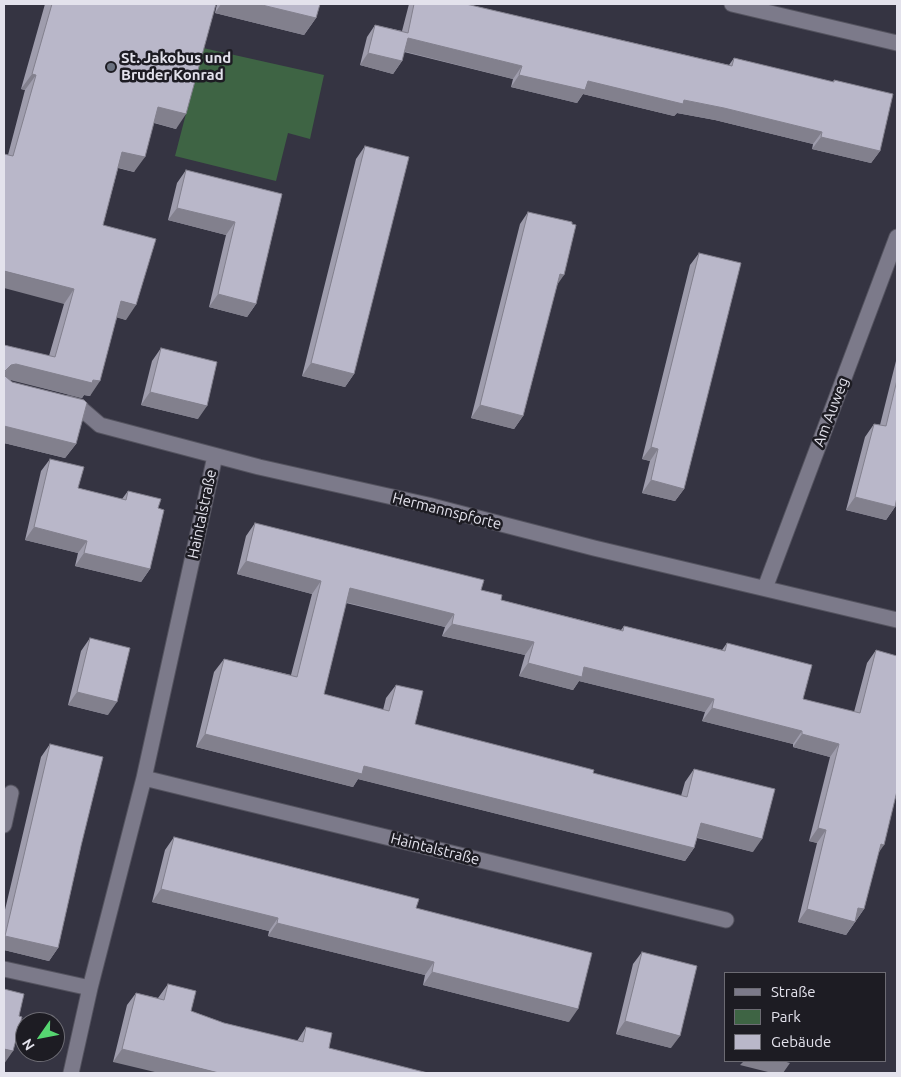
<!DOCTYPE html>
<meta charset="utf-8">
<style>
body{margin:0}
#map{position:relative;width:901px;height:1077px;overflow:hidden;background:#353442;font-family:Ubuntu,sans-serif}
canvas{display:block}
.frame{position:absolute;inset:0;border:5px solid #e3e2ec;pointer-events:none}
.legend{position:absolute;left:724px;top:972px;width:162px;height:90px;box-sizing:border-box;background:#1d1c23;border:1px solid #6c6b73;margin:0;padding:6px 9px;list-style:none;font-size:15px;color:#e3e2ec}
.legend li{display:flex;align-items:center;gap:10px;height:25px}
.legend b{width:25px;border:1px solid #6c6b73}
.north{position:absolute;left:15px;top:1012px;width:50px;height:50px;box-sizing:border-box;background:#1d1c23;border:1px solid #6c6b73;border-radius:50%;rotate:237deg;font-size:14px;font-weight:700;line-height:20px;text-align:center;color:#e3e2ec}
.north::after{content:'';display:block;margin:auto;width:18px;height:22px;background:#56d671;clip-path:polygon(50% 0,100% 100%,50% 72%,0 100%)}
</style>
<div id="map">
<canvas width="901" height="1077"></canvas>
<div class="frame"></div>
<ul class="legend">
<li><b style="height:6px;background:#7c7a8a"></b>Straße</li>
<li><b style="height:14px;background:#3e6444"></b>Park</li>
<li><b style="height:14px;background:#b9b7c9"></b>Gebäude</li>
</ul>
<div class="north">N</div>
</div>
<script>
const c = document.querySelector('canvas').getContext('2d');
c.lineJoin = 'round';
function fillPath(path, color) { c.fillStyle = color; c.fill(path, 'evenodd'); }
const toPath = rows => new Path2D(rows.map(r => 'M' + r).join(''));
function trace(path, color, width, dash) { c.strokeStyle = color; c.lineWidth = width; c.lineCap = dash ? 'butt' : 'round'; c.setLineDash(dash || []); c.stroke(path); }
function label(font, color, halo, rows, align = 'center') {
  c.font = font + ' Ubuntu,sans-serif'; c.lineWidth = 5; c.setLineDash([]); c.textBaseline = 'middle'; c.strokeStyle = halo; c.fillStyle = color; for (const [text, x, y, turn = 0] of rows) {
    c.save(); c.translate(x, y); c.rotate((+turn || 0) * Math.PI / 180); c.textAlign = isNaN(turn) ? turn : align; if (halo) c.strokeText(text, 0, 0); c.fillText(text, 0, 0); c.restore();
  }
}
const green = toPath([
 [203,48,324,75,310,139,288,133,276,181,175,156]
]);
const minor = toPath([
 [732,4,897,43],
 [68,403,78,406,100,425,259,467,428,505,594,548,897,620],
 [765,588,897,237],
 [144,778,726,920],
 [4,825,11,793],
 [4,969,90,988],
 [71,1073,90,988,144,778,215,456]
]);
const wall = toPath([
 [45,4,216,4,176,129,154,123,134,172,118,168,103,225,126,320,117,317,90,396,84,395,82,398,9,379,76,444,65,458,4,443,4,345,49,356,64,304,8,155,25,90,21,89],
 [217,4,320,4,316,18,304,35,215,13],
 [409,4,466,4,729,65,734,58,833,82,834,80,880,151,871,163,812,149,813,144,715,120,677,113,674,116,583,94,577,103,511,87,513,79,404,52,402,61,393,74,360,65,367,37,375,25,402,31],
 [365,146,354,374,345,387,302,376,356,159],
 [186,170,282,194,256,304,247,317,209,307,226,235,168,220,177,183],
 [528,212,557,285,523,416,514,429,471,418,520,224],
 [699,253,684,489,675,501,642,493,650,461,642,459,690,265],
 [161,348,198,419,141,405,152,361],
 [897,357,897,497,895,507,886,520,846,510,865,437,874,424,880,425],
 [50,459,78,488,122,499,128,491,158,508,150,569,141,582,75,566,78,553,25,540,41,471],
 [255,523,481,590,501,600,621,630,624,626,722,650,727,643,803,699,854,712,867,663,876,650,878,853,864,909,846,935,798,922,817,843,809,841,830,757,793,747,793,744,702,721,705,712,579,681,573,690,519,676,525,655,442,636,445,627,346,603,324,694,383,710,386,698,396,685,415,724,593,773,681,796,685,782,694,769,753,852,697,838,694,848,685,861,358,779,353,787,196,747,214,672,224,659,291,675,312,594,237,574,246,536],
 [90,638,108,715,68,705,81,651],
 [50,744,81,846,58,948,49,961,4,950,4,914,41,757],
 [174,837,416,908,569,1022,423,985,425,975,268,936,269,931,152,902,165,850],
 [642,952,671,1048,616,1034,633,964],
 [168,984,191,1011,224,1023,297,1041,306,1027,329,1048,113,1062,127,1005,136,993,158,998]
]);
const shadedWall = toPath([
 [221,4,258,4,316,18,304,35,215,13],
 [408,38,522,66,513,79,399,50],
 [368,53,402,61,393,74,360,65],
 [32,74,36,75,25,90,21,89],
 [519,75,588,81,724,108,822,132,813,144,715,120,677,113,674,116,583,94,577,103,511,87],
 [158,107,186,114,176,129,148,121],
 [821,137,880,151,871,163,812,149],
 [122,152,145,157,134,172,112,166],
 [177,208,235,222,226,235,168,220],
 [4,271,74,289,64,304,4,288],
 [560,274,564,275,555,288],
 [218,294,256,304,247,317,209,307],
 [121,301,136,305,126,320,111,316],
 [311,363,354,374,345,387,302,376],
 [16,364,93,380,100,381,90,396,84,395,82,398,6,379,4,373,11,365],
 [150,392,207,406,198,419,141,405],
 [480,405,523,416,514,429,471,418],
 [4,426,76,444,65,458,4,443],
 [651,447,658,449,650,461,642,459],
 [651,480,684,489,675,501,642,493],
 [855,497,895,507,886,520,846,510],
 [34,527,87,541,78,553,25,540],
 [84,553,150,569,141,582,75,566],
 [246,561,321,581,312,594,237,574],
 [350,588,454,614,445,627,341,601],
 [452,624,534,642,525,655,442,636],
 [528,663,584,667,714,699,705,712,579,681,573,690,519,676],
 [77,692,117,702,108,715,68,705],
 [712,708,802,731,793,744,702,721],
 [205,734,364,766,694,848,685,861,358,779,353,787,196,747],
 [802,734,839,744,830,757,793,747],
 [701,823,762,839,753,852,692,836],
 [818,828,826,830,817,843,809,841],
 [881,844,884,845,875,858],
 [161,889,278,918,269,931,152,902],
 [858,908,864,909,846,935,798,922,807,909],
 [277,923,434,962,425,975,268,936],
 [5,936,58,948,49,961,4,950,4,937],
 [432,972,578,1009,569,1022,423,985],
 [625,1021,680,1036,671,1048,616,1034],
 [4,1049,13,1051,4,1064],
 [122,1049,219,1073,159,1073,113,1062],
 [744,1061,783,1061,790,1063,783,1073,772,1073,740,1065]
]);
const building = toPath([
 [52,4,216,4,186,114,158,107,145,157,122,152,103,225,156,239,136,305,121,301,100,381,93,380,92,383,16,364,11,365,5,371,5,376,12,382,84,400,87,403,76,444,4,426,4,345,55,357,74,289,4,271,4,154,13,156,36,75,32,74,52,4],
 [258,4,320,4,316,18,258,4],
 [414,4,466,4,732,66,734,58,834,82,834,80,893,94,880,151,821,137,822,132,724,108,684,100,683,104,588,81,585,90,519,75,522,66,408,38,402,61,368,53,375,25,408,33,414,4],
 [365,146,409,157,354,374,311,363,365,146],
 [186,170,282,194,256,304,218,294,235,222,177,208,186,170],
 [528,212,572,222,572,224,576,225,564,275,560,274,523,416,480,405,528,212],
 [699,253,741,263,684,489,651,480,658,449,651,447,699,253],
 [161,348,217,362,207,406,150,392,161,348],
 [897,380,897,497,895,507,855,497,874,424,886,426,897,380],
 [50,459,84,467,78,488,126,500,128,491,161,499,158,508,164,510,150,569,84,553,87,541,34,527,50,459],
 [255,523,484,580,481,590,502,595,501,600,623,631,624,626,725,651,727,643,812,665,803,699,860,713,876,650,897,656,897,791,884,845,881,844,864,909,858,908,855,922,807,909,826,830,818,828,839,744,802,734,802,731,712,708,714,699,584,667,582,677,528,663,534,642,452,624,454,614,350,588,324,694,389,711,396,685,423,691,415,724,594,770,593,773,687,797,694,769,775,789,762,839,701,823,694,848,364,766,362,774,205,734,224,659,297,677,321,581,246,561,255,523],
 [90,638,130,648,117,702,77,692,90,638],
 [50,744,103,757,81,846,58,948,5,936,50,744],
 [174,837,419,899,416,908,592,953,578,1009,432,972,434,962,277,923,278,918,161,889,174,837],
 [642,952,697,966,680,1036,625,1021,642,952],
 [168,984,196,991,191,1011,224,1023,303,1042,306,1027,332,1033,329,1048,428,1073,219,1073,122,1049,136,993,164,1000,168,984],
 [4,989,24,994,19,1016,22,1017,13,1051,4,1049,4,989]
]);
const markers = [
 [111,67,5,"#6b7280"]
];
const poiNames = [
 ["St. Jakobus und",121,58],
 ["Bruder Konrad",121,75]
];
const streetNames = [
 ["Am Auweg",831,412,-69],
 ["Hermannspforte",447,511,14],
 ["Haintalstraße",202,514,-78],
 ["Haintalstraße",435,849,14]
];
fillPath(green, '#3e6444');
trace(minor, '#54535f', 17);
trace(minor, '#7c7a8a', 15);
fillPath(wall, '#9f9dad');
fillPath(shadedWall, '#82808d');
fillPath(building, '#b9b7c9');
trace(building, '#82808d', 1);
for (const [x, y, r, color] of markers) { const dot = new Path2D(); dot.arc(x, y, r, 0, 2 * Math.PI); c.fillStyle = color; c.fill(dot); trace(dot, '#1d1c23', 2); }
label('bold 15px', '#e3e2ec', '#1d1c23', poiNames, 'left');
label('15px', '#e3e2ec', '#1d1c23', streetNames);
</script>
